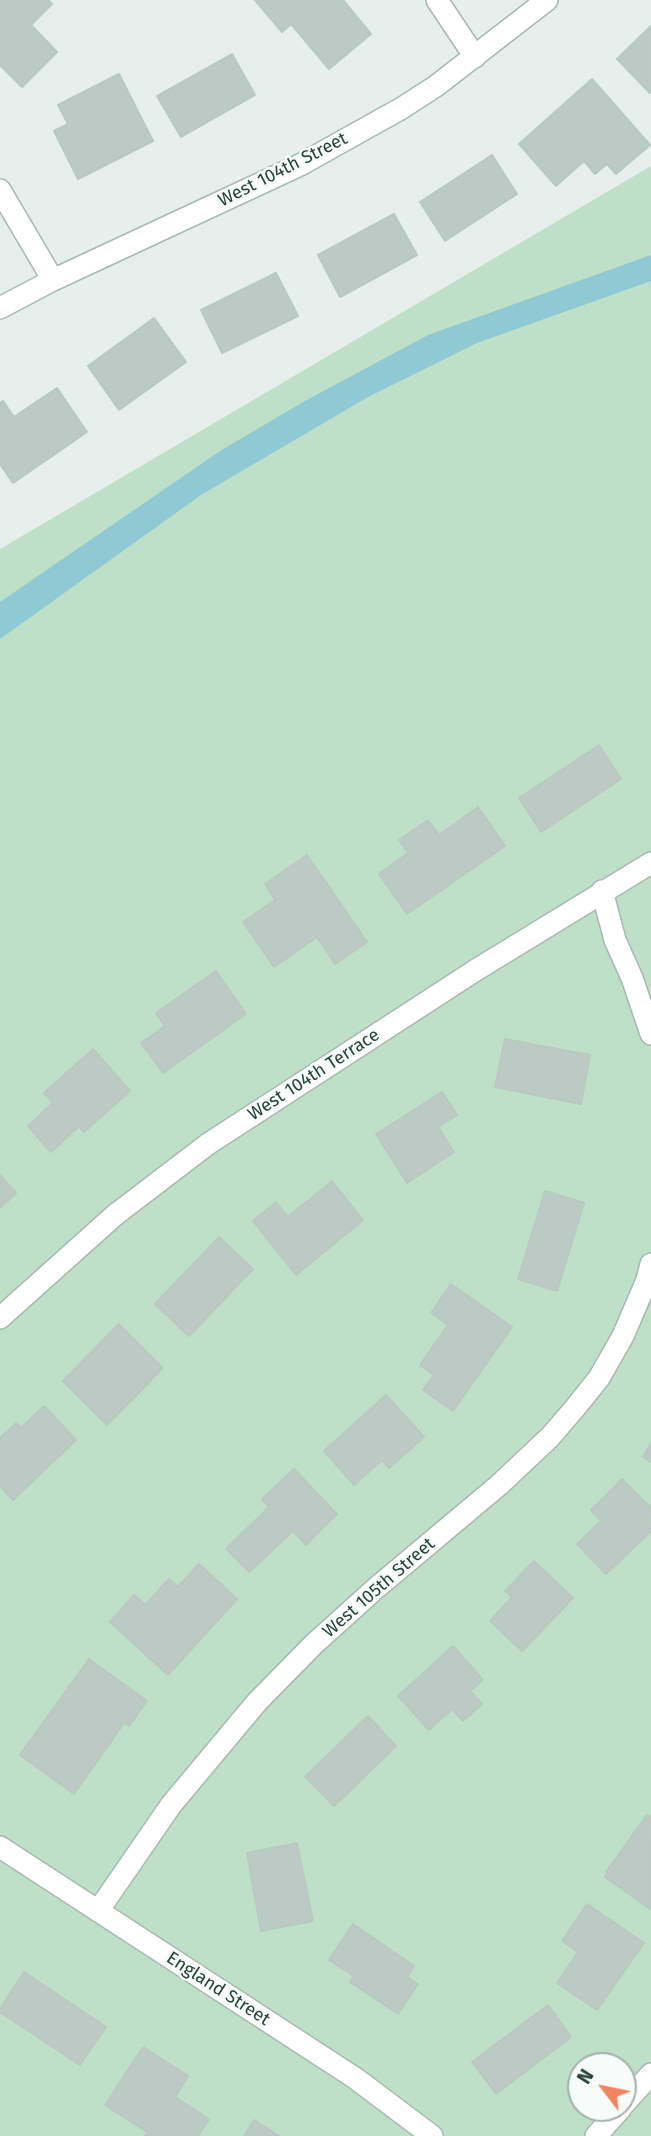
<!DOCTYPE html>
<style>
body{margin:0}
#map{position:relative;width:651px;height:2136px;overflow:hidden;background:#e6efeb;font-family:"Fira Sans",sans-serif}
canvas{display:block}
.north{position:absolute;left:567px;top:2052px;width:70px;height:70px;box-sizing:border-box;background:#f7fbf9;border:2px solid #a3b1ad;border-radius:50%;rotate:302deg;font-size:19px;font-weight:700;line-height:28px;text-align:center;color:#24423a}
.north::after{content:'';display:block;margin:auto;width:24px;height:32px;background:#f4845f;clip-path:polygon(50% 0,100% 100%,50% 72%,0 100%)}
</style>
<div id="map">
<canvas width="651" height="2136"></canvas>
<div class="north">N</div>
</div>
<script>
const c = document.querySelector('canvas').getContext('2d');
c.lineJoin = 'round';
function fillPath(path, color) { c.fillStyle = color; c.fill(path, 'evenodd'); }
const toPath = rows => new Path2D(rows.map(r => 'M' + r).join(''));
function trace(path, color, width, dash) { c.strokeStyle = color; c.lineWidth = width; c.lineCap = dash ? 'butt' : 'round'; c.setLineDash(dash || []); c.stroke(path); }
function label(font, color, halo, rows, align = 'center') {
  c.font = font + ' "Fira Sans",sans-serif'; c.lineWidth = 5; c.setLineDash([]); c.textBaseline = 'middle'; c.strokeStyle = halo; c.fillStyle = color; for (const [text, x, y, turn = 0] of rows) {
    c.save(); c.translate(x, y); c.rotate((+turn || 0) * Math.PI / 180); c.textAlign = isNaN(turn) ? turn : align; if (halo) c.strokeText(text, 0, 0); c.fillText(text, 0, 0); c.restore();
  }
}
const green = toPath([
 [651,166,651,2136,0,2136,0,549],
 [581,2066,623,2066,623,2108,581,2108]
]);
const water = toPath([
 [651,255,651,281,477,343,368,397,201,495,0,639,0,602,220,451,303,402,428,335]
]);
const building = toPath([
 [0,0,48,0,52,4,31,25,57,52,22,87,0,65,0,0],
 [255,0,343,0,371,34,329,69,291,24,282,32,255,0],
 [651,26,651,92,650,93,617,59,651,26],
 [232,54,255,95,181,137,157,96,232,54],
 [119,74,153,141,78,179,54,131,68,124,58,105,119,74],
 [592,79,650,145,616,174,607,164,595,174,584,161,556,186,519,144,592,79],
 [492,155,517,194,445,241,420,202,492,155],
 [394,214,417,255,340,297,318,255,394,214],
 [276,273,298,316,222,353,201,310,276,273],
 [154,318,186,362,119,410,88,366,154,318],
 [57,388,87,432,13,483,0,464,0,403,3,401,14,417,57,388],
 [599,745,621,779,541,832,519,798,599,745],
 [478,807,505,846,407,914,379,874,408,853,399,840,428,820,439,835,478,807],
 [307,855,367,942,335,964,317,937,274,967,243,922,275,900,265,884,307,855],
 [216,971,246,1014,163,1073,141,1043,165,1026,156,1013,216,971],
 [505,1039,590,1055,581,1104,495,1087,505,1039],
 [93,1049,130,1091,84,1132,79,1126,51,1152,28,1126,53,1103,44,1093,93,1049],
 [442,1092,457,1115,438,1127,454,1152,407,1183,376,1134,442,1092],
 [0,1175,16,1193,0,1208,0,1175],
 [332,1181,363,1220,296,1275,253,1221,276,1202,288,1217,332,1181],
 [545,1191,584,1203,557,1291,518,1279,545,1191],
 [219,1237,253,1269,189,1336,155,1304,219,1237],
 [451,1284,512,1327,453,1411,423,1390,434,1375,420,1365,448,1325,431,1313,451,1284],
 [119,1324,163,1368,107,1425,63,1381,119,1324],
 [386,1395,424,1437,389,1468,382,1460,354,1485,324,1451,386,1395],
 [44,1406,76,1440,13,1500,0,1486,0,1438,16,1423,21,1428,44,1406],
 [651,1443,651,1462,643,1457,651,1443],
 [294,1469,337,1514,306,1545,293,1531,249,1572,226,1549,269,1507,262,1499,294,1469],
 [622,1479,651,1508,651,1531,606,1574,577,1544,601,1521,591,1510,622,1479],
 [534,1561,573,1598,522,1651,490,1621,512,1597,505,1591,534,1561],
 [199,1564,237,1599,168,1675,110,1622,134,1595,145,1605,169,1579,178,1587,199,1564],
 [453,1646,483,1680,470,1691,482,1704,463,1721,452,1709,429,1730,398,1696,453,1646],
 [89,1659,147,1701,129,1726,124,1723,74,1794,20,1755,89,1659],
 [368,1716,396,1746,334,1806,305,1777,368,1716],
 [647,1815,651,1817,650,1909,605,1877,607,1873,606,1872,647,1815],
 [297,1843,313,1921,261,1931,247,1853,297,1843],
 [587,1904,644,1943,597,2010,557,1983,578,1952,562,1941,587,1904],
 [353,1924,414,1966,407,1977,418,1984,398,2014,350,1982,354,1976,329,1960,353,1924],
 [24,1972,106,2027,80,2065,0,2012,0,2009,24,1972],
 [548,2005,571,2037,496,2094,472,2062,548,2005],
 [143,2047,188,2076,175,2097,209,2119,198,2136,145,2136,147,2132,105,2105,143,2047],
 [254,2120,279,2136,244,2136,254,2120]
]);
const street = toPath([
 [437,0,475,57],
 [0,190,53,280],
 [0,308,53,280,300,165,402,108,436,86,547,0],
 [602,891,615,940,632,978,651,1034],
 [0,1318,115,1215,208,1144,476,970,651,863],
 [0,1847,355,2078,432,2136],
 [98,1911,171,1805,257,1702,314,1644,375,1589,499,1485,550,1437,575,1408,599,1378,623,1336,647,1280,651,1264],
 [623,2105,651,2074],
 [596,2136,621,2108]
]);
const streetNames = [
 ["West 104th Street",283,170,-27],
 ["West 104th Terrace",314,1075,-33],
 ["West 105th Street",379,1588,-41],
 ["England Street",218,1989,33]
];
fillPath(green, '#bfe0c8');
fillPath(water, '#8ec9d4');
fillPath(building, '#bbcac4');
trace(building, '#b8c9c2', 2);
trace(street, '#a8b8b2', 24);
trace(street, '#fff', 21);
label('18px', '#24423a', '#f7fbf9', streetNames);
</script>
